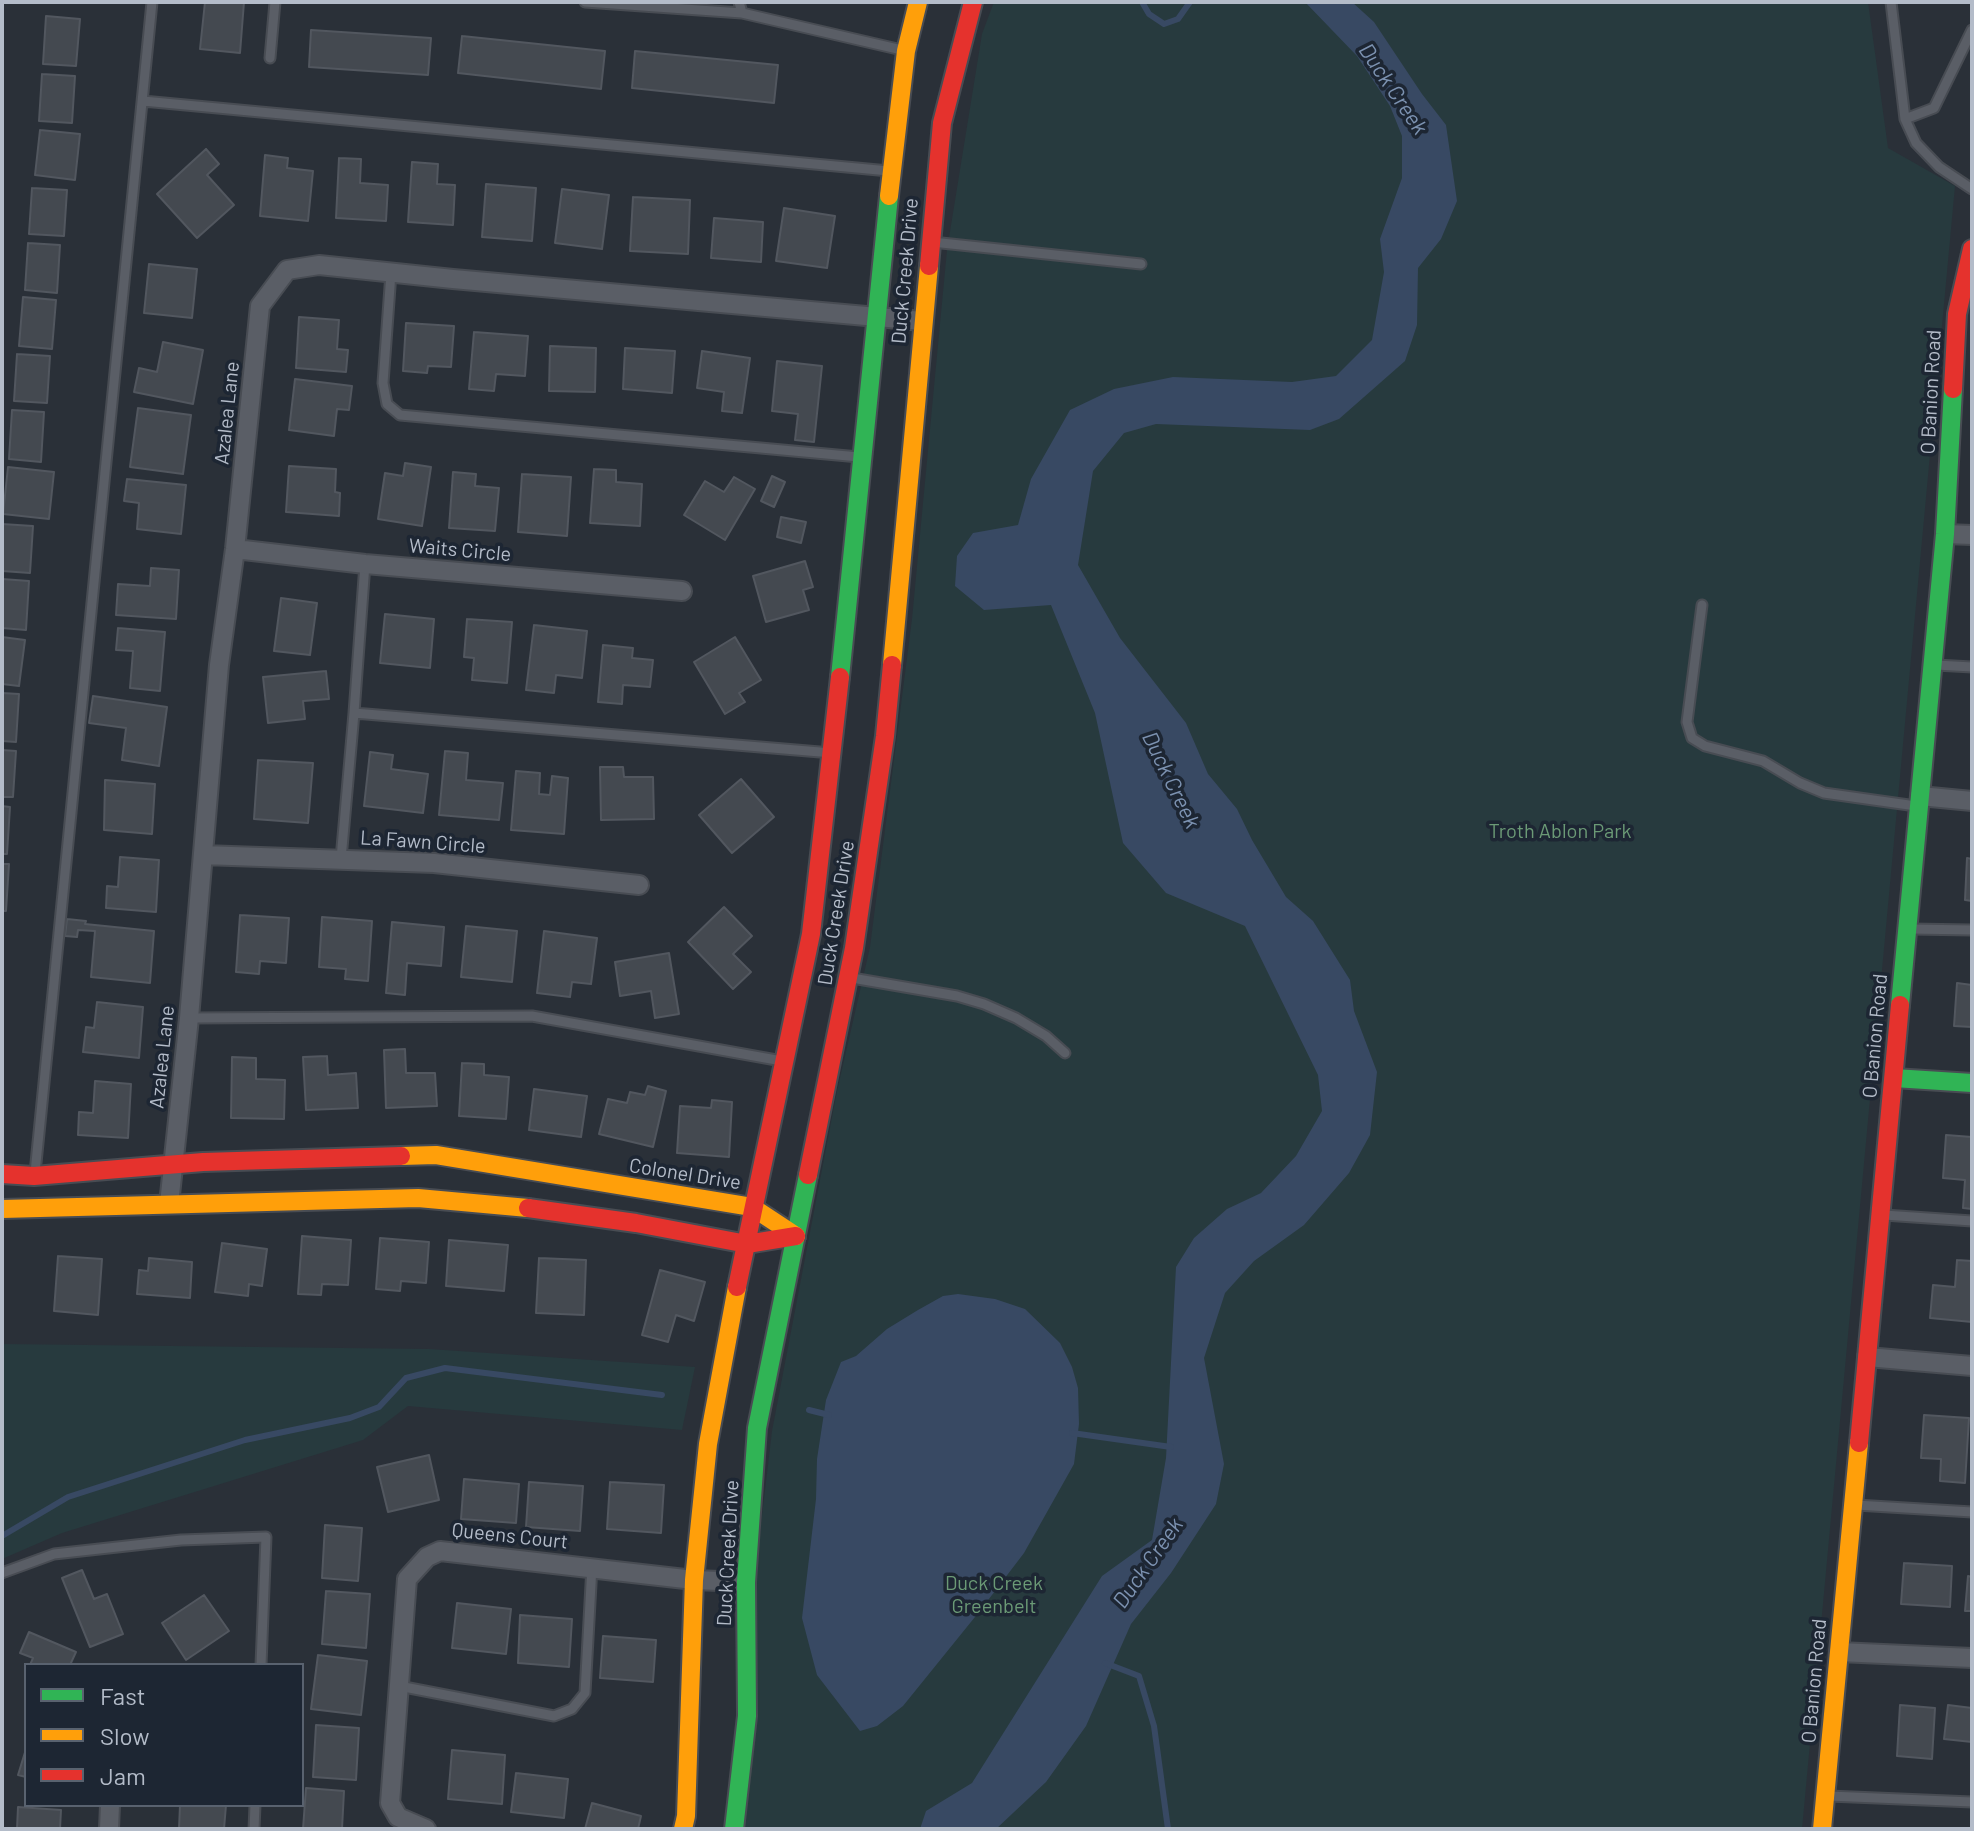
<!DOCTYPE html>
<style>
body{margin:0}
#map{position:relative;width:1974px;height:1831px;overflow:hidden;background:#2a3038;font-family:Barlow,sans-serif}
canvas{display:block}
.frame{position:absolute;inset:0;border:4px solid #b4bcc9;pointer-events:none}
.legend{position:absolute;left:24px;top:1663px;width:280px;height:144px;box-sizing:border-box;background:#1d2633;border:2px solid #59626f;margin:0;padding:10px 14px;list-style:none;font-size:24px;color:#b4bcc9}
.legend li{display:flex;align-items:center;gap:16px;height:40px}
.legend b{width:40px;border:2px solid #59626f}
</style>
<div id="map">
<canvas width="1974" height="1831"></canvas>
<div class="frame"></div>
<ul class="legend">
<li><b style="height:10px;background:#30b455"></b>Fast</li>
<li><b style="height:10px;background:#ff9f0a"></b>Slow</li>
<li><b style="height:10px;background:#e5322d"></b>Jam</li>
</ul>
</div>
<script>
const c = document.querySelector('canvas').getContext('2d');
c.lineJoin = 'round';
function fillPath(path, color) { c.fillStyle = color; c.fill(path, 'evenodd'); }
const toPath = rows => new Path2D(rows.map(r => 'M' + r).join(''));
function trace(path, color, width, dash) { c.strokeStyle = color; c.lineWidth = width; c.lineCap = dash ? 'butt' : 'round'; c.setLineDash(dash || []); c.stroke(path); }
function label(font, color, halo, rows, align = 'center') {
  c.font = font + ' Barlow,sans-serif'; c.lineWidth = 7; c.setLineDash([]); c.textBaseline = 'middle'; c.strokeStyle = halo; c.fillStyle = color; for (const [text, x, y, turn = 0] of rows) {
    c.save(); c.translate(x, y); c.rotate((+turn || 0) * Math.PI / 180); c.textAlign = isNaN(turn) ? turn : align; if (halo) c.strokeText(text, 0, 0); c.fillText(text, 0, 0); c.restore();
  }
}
const green = toPath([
 [994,2,1868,2,1888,148,1955,186,1802,1829,742,1829,759,1541,772,1431,837,1091,870,947,912,619,947,250,982,34],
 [2,1344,429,1349,695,1367,682,1430,408,1406,363,1440,62,1533,2,1559]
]);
const water = toPath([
 [1305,2,1352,2,1374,22,1422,94,1446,125,1457,201,1441,239,1418,268,1417,325,1405,361,1339,419,1310,430,1156,424,1124,433,1093,471,1078,565,1120,638,1186,723,1208,774,1237,809,1252,840,1286,897,1313,921,1350,980,1354,1011,1377,1072,1370,1135,1349,1173,1304,1225,1254,1261,1225,1293,1204,1358,1224,1464,1216,1504,1171,1573,1131,1624,1086,1726,1046,1782,996,1829,920,1829,926,1811,972,1783,1102,1576,1152,1540,1166,1458,1176,1267,1194,1238,1227,1209,1261,1193,1296,1156,1322,1111,1318,1075,1245,926,1166,893,1123,843,1095,713,1051,605,984,610,955,586,957,556,973,533,1018,525,1031,479,1070,410,1114,389,1173,377,1292,382,1336,376,1372,340,1384,272,1380,239,1402,178,1402,136,1390,106,1357,56],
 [958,1294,995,1299,1025,1309,1060,1343,1072,1367,1078,1388,1079,1424,1074,1464,1024,1553,979,1612,903,1706,877,1726,860,1731,817,1675,802,1618,816,1499,817,1459,826,1400,841,1362,856,1356,887,1329,918,1310,943,1296]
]);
const stream = toPath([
 [1142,2,1149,14,1164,24,1178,19,1190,2],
 [809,1410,829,1415],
 [1072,1433,1171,1447],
 [2,1536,68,1497,245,1440,350,1418,379,1407,406,1378,445,1368,662,1395],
 [1105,1663,1139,1676,1154,1726,1168,1829]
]);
const building = toPath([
 [205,2,244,2,240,53,200,49,205,2],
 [46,16,80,19,76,66,43,64,46,16],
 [311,30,431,38,428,75,309,67,311,30],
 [462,36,605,51,601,89,458,73,462,36],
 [635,51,778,65,774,103,632,88,635,51],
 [42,74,75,76,72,123,39,121,42,74],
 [40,130,80,134,75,180,35,175,40,130],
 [206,149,219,164,207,175,234,205,197,238,157,194,206,149],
 [265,155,288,158,287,168,313,171,308,221,260,216,265,155],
 [339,158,361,159,360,183,388,185,386,221,336,218,339,158],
 [412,162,438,164,437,184,455,185,453,225,408,222,412,162],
 [486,184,536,188,532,241,482,237,486,184],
 [32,188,67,190,64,236,29,234,32,188],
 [562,189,609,195,602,249,555,243,562,189],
 [633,197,690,200,688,254,630,251,633,197],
 [784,208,835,216,827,268,776,261,784,208],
 [714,218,763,222,761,262,711,258,714,218],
 [28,243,60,245,57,293,25,290,28,243],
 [149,264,197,269,192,318,144,313,149,264],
 [23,297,56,300,52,349,19,346,23,297],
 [299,317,339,320,337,349,348,350,346,372,296,368,299,317],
 [406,323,454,326,451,367,428,366,427,373,403,371,406,323],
 [474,332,528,336,525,376,496,374,494,391,469,389,474,332],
 [163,342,203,350,193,404,134,392,139,368,157,372,163,342],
 [550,346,596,348,595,392,549,391,550,346],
 [625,348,675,351,672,393,623,389,625,348],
 [702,351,750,358,742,413,722,411,724,392,697,388,702,351],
 [17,354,50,356,47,403,14,401,17,354],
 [777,361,822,366,814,442,795,440,798,414,772,411,777,361],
 [295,379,352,386,349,410,337,409,334,436,289,430,295,379],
 [138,408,191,415,183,474,130,467,138,408],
 [12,410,44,412,41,462,9,459,12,410],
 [405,463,431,467,422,526,378,519,385,473,403,476,405,463],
 [289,466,336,469,335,492,340,493,339,516,286,512,289,466],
 [8,467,54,472,49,519,3,514,8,467],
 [594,469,616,470,616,482,642,484,640,526,590,523,594,469],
 [453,472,476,474,475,486,499,488,495,531,449,528,453,472],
 [522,474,571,477,567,536,518,532,522,474],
 [772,476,785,482,774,507,761,501,772,476],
 [734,477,755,489,725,540,684,515,705,481,724,492,734,477],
 [127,479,186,485,181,534,137,529,139,503,124,501,127,479],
 [781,517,806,522,801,543,777,537,781,517],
 [2,524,33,526,30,573,2,571,2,524],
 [805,561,813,587,803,590,809,610,766,622,753,576,805,561],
 [151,568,179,570,176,619,116,615,118,584,150,586,151,568],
 [2,579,29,581,26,630,2,628,2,579],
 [281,598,317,603,310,655,274,651,281,598],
 [385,614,434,619,430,668,380,663,385,614],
 [467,619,512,622,507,683,472,680,474,658,464,657,467,619],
 [534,625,587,631,582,678,556,675,554,693,526,690,534,625],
 [118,628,165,632,160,691,130,688,133,651,116,650,118,628],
 [2,637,25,640,19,686,2,684,2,637],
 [735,637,761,680,739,693,745,702,725,714,694,662,735,637],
 [603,645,633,648,632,658,653,660,650,687,623,685,622,704,598,702,603,645],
 [326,671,329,699,303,701,305,719,268,723,263,677,326,671],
 [2,693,19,694,16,742,2,741,2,693],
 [93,696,167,707,159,766,122,760,126,728,89,723,93,696],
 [2,750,16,751,13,797,2,797,2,750],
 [445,751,468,753,466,780,503,783,499,820,439,815,445,751],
 [370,752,393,755,391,769,428,774,423,813,364,806,370,752],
 [258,760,313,763,308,823,254,819,258,760],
 [600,767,623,767,624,777,653,777,654,819,601,820,600,767],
 [516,771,540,773,539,794,550,795,552,776,568,778,564,834,511,830,516,771],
 [741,779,774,817,732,853,699,815,741,779],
 [105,780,155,784,152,834,104,830,105,780],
 [2,806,10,807,7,854,2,854,2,806],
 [120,857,159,860,156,912,106,908,107,886,118,887,120,857],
 [1967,858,1972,859,1972,901,1965,900,1967,858],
 [2,864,9,864,6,911,2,911,2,864],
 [724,907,752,936,733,954,751,972,733,989,688,942,724,907],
 [240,915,289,918,286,963,260,961,259,974,236,972,240,915],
 [322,917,372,921,368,981,345,979,346,969,319,967,322,917],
 [67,919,86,921,85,924,154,931,150,983,91,977,95,931,78,930,77,937,65,936,67,919],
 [392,922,444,927,441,966,407,963,405,995,386,993,392,922],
 [466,926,517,931,512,982,461,977,466,926],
 [544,931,597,938,591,984,572,982,570,997,537,993,544,931],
 [669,953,679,1014,655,1018,651,991,620,996,615,962,669,953],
 [1957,983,1972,985,1972,1027,1954,1026,1957,983],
 [97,1002,143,1007,139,1058,83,1052,86,1027,94,1028,97,1002],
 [405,1049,406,1073,435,1073,437,1106,386,1108,384,1050,405,1049],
 [327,1056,328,1075,356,1073,358,1108,306,1110,303,1057,327,1056],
 [232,1057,256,1058,256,1079,285,1080,284,1119,231,1118,232,1057],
 [462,1063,484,1064,484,1075,509,1077,506,1119,459,1116,462,1063],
 [95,1081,131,1084,128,1138,78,1135,79,1112,93,1113,95,1081],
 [648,1086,666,1091,653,1147,599,1134,608,1099,627,1103,630,1092,645,1095,648,1086],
 [534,1089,587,1096,581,1137,529,1130,534,1089],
 [712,1100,732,1102,729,1157,677,1153,680,1106,711,1108,712,1100],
 [1946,1135,1972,1137,1972,1209,1963,1208,1965,1180,1943,1178,1946,1135],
 [302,1236,351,1240,348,1285,322,1284,321,1295,298,1294,302,1236],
 [380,1238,429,1242,426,1283,401,1281,400,1291,376,1289,380,1238],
 [449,1240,508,1245,504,1291,446,1286,449,1240],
 [222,1243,267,1249,262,1286,249,1284,248,1296,215,1292,222,1243],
 [58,1256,102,1259,98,1315,54,1311,58,1256],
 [149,1258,192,1262,190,1298,137,1294,139,1270,148,1271,149,1258],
 [539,1258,586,1260,584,1315,536,1313,539,1258],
 [1957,1260,1972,1261,1972,1322,1930,1318,1933,1285,1955,1287,1957,1260],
 [660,1270,705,1282,694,1321,676,1315,668,1342,642,1335,660,1270],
 [1924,1415,1969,1418,1965,1483,1940,1481,1941,1459,1921,1458,1924,1415],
 [429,1455,439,1500,388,1512,377,1467,429,1455],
 [464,1479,519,1484,516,1523,461,1519,464,1479],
 [529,1482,583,1486,580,1531,526,1527,529,1482],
 [610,1482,664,1485,661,1533,607,1529,610,1482],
 [325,1525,362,1528,358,1581,322,1578,325,1525],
 [1904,1563,1952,1566,1950,1607,1901,1604,1904,1563],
 [82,1570,94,1599,107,1594,123,1634,90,1647,62,1578,82,1570],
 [1968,1576,1972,1577,1972,1611,1965,1611,1968,1576],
 [326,1591,370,1594,366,1648,322,1644,326,1591],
 [204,1595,229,1631,186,1660,162,1623,204,1595],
 [457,1603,511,1609,506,1654,452,1648,457,1603],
 [520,1615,572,1619,569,1667,518,1663,520,1615],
 [29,1632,76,1652,70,1665,30,1665,33,1658,20,1653,29,1632],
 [603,1636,656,1640,653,1682,600,1678,603,1636],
 [318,1655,367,1661,361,1715,311,1709,318,1655],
 [1900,1705,1935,1708,1932,1759,1897,1756,1900,1705],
 [1948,1705,1972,1708,1972,1742,1944,1739,1948,1705],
 [316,1725,359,1728,356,1780,313,1777,316,1725],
 [26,1749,26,1777,18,1775,26,1749],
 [452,1750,505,1755,502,1804,448,1799,452,1750],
 [516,1773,568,1779,564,1818,511,1812,516,1773],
 [306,1788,344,1791,342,1829,303,1829,306,1788],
 [592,1803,641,1816,638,1829,585,1829,592,1803],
 [180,1805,226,1805,224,1829,179,1829,180,1805],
 [18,1807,61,1810,60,1829,17,1829,18,1807]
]);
const lane = toPath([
 [585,2,742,13,739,2],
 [1891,2,1905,119,1916,143,1939,167,1972,189],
 [742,13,902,50],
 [270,58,275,2],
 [143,101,889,171],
 [1905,119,1934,108,1972,30],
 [932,242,1141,264],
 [391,273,383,383,387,404,400,415,859,457],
 [365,564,354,713,832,753],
 [1702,605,1687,722,1692,738,1705,746,1763,761,1800,783,1824,793,1916,806],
 [1936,665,1972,667],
 [341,859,354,713],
 [1911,929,1972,930],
 [852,978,957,996,984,1004,1016,1018,1046,1036,1065,1053],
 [189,1018,532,1016,782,1061],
 [35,1173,152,2],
 [1884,1215,1972,1221],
 [1856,1505,1972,1512],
 [2,1573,54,1554,181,1540,266,1537,261,1665],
 [399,1686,554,1716,572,1709,585,1693,592,1566],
 [1829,1796,1972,1802],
 [254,1829,255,1805]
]);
const street = toPath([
 [1945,534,1972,535],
 [235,549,365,564,682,591],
 [1920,796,1972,801],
 [203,855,434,863,639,885],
 [169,1204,189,1018,219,665,235,549,260,306,287,270,319,265,453,279,922,321],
 [1867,1357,1972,1366],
 [1839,1652,1972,1658],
 [109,1829,110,1805],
 [426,1829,398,1817,390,1803,407,1579,427,1557,440,1551,694,1580,746,1582]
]);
const fast = toPath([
 [840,677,889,196],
 [1900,1005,1945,534,1953,389],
 [1894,1078,1972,1083],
 [734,1829,747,1716,746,1582,757,1428,808,1175]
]);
const slow = toPath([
 [889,196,906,51,918,2],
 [892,665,929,266],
 [401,1156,436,1155,752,1207,796,1236],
 [2,1209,418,1198,528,1208],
 [683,1829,686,1816,694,1580,708,1444,737,1287],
 [1822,1829,1859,1443]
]);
const jam = toPath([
 [929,266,942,123,973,2],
 [1953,389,1957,314,1972,249],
 [2,1174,34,1176,203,1162,401,1156],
 [808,1175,854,948,885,736,892,665],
 [528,1208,636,1223,747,1244,796,1236],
 [737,1287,811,934,840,677],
 [1859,1443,1900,1005]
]);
const streetNames = [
 ["Duck Creek Drive",905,271,-85],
 ["O Banion Road",1931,392,-87],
 ["Azalea Lane",227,413,-84],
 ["Waits Circle",460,550,5],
 ["La Fawn Circle",423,842,4],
 ["Duck Creek Drive",836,913,-81],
 ["O Banion Road",1875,1036,-85],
 ["Azalea Lane",162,1057,-84],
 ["Colonel Drive",685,1174,9],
 ["Queens Court",510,1536,6],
 ["Duck Creek Drive",728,1553,-87],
 ["O Banion Road",1814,1681,-85]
];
const parkNames = [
 ["Troth Ablon Park",1560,831],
 ["Duck Creek",994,1583],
 ["Greenbelt",994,1606]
];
const waterNames = [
 ["Duck Creek",1393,89,56],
 ["Duck Creek",1171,780,64],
 ["Duck Creek",1148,1563,-55]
];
fillPath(green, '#273a3e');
fillPath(water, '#384963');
trace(stream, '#384963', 6);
fillPath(building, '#444950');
trace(building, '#52575f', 2);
trace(lane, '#484c53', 13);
trace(street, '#484c53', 22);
trace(fast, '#484c53', 22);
trace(slow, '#484c53', 22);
trace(jam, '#484c53', 22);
trace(lane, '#5a5e66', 9);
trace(street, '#5a5e66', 18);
trace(fast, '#30b455', 18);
trace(slow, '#ff9f0a', 18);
trace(jam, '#e5322d', 18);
label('20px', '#b4bcc9', '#1d2633', streetNames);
label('20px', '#6b9a76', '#1d2633', parkNames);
label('italic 22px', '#7c92b1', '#1d2633', waterNames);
</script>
